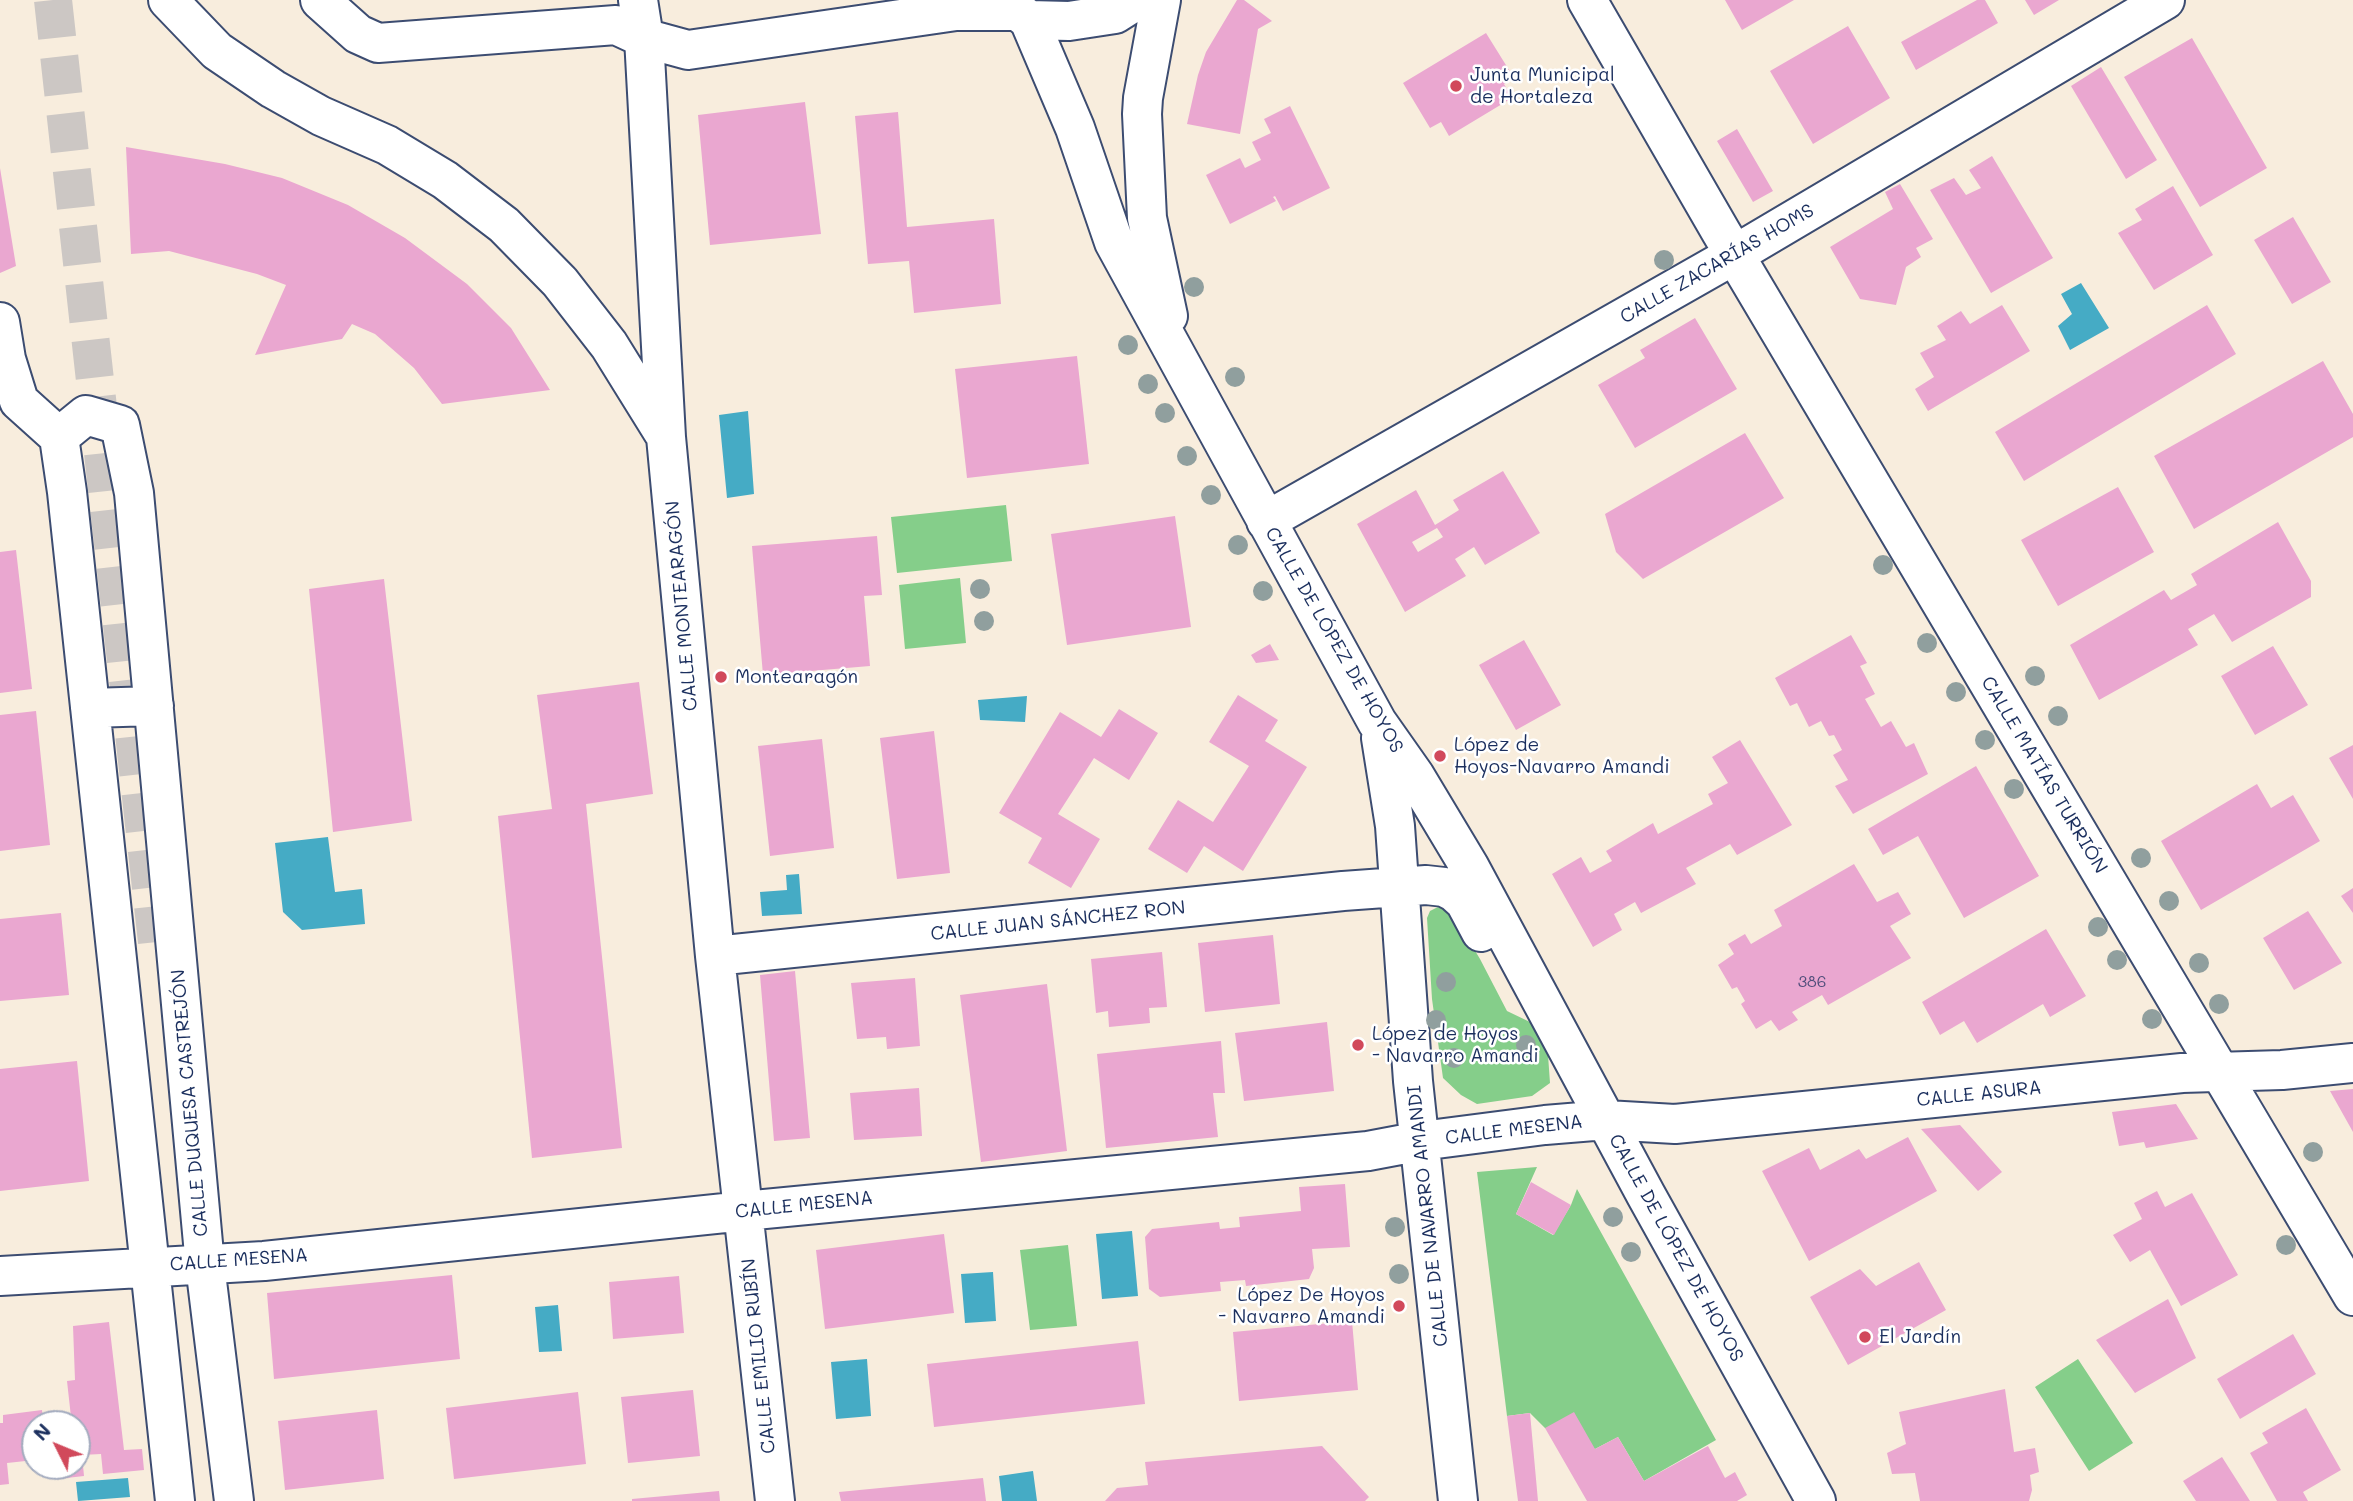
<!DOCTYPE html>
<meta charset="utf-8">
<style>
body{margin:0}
#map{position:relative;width:2353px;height:1501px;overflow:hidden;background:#f8eddd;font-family:Mali,sans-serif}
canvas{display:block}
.north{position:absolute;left:21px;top:1410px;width:70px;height:70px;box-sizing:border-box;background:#fff;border:2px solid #a4acbf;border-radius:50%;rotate:313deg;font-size:19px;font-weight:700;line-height:28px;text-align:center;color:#1b2f5e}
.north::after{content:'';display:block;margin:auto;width:24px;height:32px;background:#d1495b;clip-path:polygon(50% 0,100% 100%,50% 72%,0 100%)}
</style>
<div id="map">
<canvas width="2353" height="1501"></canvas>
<div class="north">N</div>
</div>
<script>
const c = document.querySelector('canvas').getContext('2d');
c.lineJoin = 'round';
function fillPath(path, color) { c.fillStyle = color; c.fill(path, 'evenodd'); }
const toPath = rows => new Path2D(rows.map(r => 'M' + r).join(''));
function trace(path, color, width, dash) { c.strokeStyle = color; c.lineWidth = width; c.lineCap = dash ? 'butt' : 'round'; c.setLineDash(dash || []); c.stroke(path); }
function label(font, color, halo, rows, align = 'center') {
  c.font = font + ' Mali,sans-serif'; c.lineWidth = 5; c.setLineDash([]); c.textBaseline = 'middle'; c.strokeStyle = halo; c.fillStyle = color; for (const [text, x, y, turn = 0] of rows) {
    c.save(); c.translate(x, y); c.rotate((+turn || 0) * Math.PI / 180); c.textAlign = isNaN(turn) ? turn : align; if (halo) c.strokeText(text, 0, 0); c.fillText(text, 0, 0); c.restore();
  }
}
const green = toPath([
 [1006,505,1012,561,897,573,891,517],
 [960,578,966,643,905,649,899,585],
 [1438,907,1453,914,1480,959,1507,1011,1532,1023,1548,1055,1550,1083,1532,1096,1477,1104,1461,1095,1443,1078,1432,999,1427,918,1430,911],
 [1537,1167,1516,1214,1553,1235,1571,1205,1577,1189,1716,1440,1644,1481,1618,1437,1595,1449,1545,1428,1530,1413,1507,1416,1477,1172],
 [1068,1245,1077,1326,1030,1330,1020,1250],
 [2078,1359,2133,1443,2089,1471,2035,1387]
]);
const water = toPath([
 [2081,283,2109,328,2070,350,2058,326,2072,314,2061,294],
 [748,411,754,494,727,498,719,415],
 [1027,696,1025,722,980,720,978,700],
 [328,837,335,892,362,889,365,924,302,930,283,912,275,843],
 [799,874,802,914,762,916,760,892,787,890,786,875],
 [1132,1231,1138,1296,1102,1299,1096,1234],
 [993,1272,996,1321,965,1323,961,1274],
 [558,1305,562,1351,539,1352,535,1307],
 [867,1359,871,1416,836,1419,831,1362],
 [1033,1471,1037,1501,1002,1501,999,1476],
 [128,1478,130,1497,78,1501,76,1482]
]);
const building = toPath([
 [1237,0,1244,0,1272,21,1258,29,1240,134,1187,124,1198,75,1206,52],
 [1725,0,1794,0,1742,30],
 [1977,0,1985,0,1998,23,1916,70,1901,42],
 [2025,0,2059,0,2034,15],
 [1848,26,1890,98,1813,144,1770,71],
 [1486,33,1514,78,1504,84,1512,98,1449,136,1441,122,1430,128,1403,83],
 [2192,38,2267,168,2200,207,2124,77],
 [2101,67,2157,160,2126,179,2071,86],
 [805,102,821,234,710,245,698,115],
 [1290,106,1330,188,1283,211,1275,196,1273,197,1276,201,1230,224,1206,175,1240,158,1245,168,1261,160,1252,142,1271,133,1264,119],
 [898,112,907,227,994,219,1001,304,914,313,909,261,868,264,855,116],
 [1737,129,1773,191,1753,202,1717,141],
 [126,147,225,164,282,178,348,205,405,238,467,284,511,328,550,390,442,404,414,368,375,334,352,324,342,339,255,355,286,285,257,274,169,251,131,254],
 [1992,156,2053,258,1991,293,1930,190,1954,178,1966,195,1981,188,1969,170],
 [0,168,16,266,0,273],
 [1900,184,1933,239,1916,248,1921,257,1906,267,1896,305,1860,299,1830,247,1893,209,1885,192],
 [2173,186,2213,255,2154,290,2118,233,2142,220,2135,209],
 [2293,217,2331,282,2292,304,2254,240],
 [2002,305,2030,351,1928,411,1915,389,1934,377,1920,353,1946,340,1937,326,1961,311,1970,324],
 [2207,305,2236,354,2024,481,1995,432],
 [1695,318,1737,389,1635,448,1598,385,1645,358,1640,350],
 [1077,356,1089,464,967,478,955,369],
 [2323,361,2353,414,2353,437,2194,529,2154,456],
 [1745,433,1784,498,1643,579,1616,552,1605,514],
 [1503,471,1540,533,1485,565,1474,547,1455,559,1466,576,1405,612,1357,524,1416,490,1435,525,1459,510,1453,500],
 [1437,528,1443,537,1418,552,1412,542],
 [2118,487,2154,552,2058,606,2021,540],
 [1175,516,1191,627,1067,645,1051,534],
 [2278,522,2311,581,2311,597,2232,642,2214,614,2188,629,2198,645,2099,700,2070,645,2164,590,2171,600,2197,585,2191,574],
 [877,536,882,595,864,596,870,666,763,675,752,546],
 [16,550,32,689,0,693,0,552],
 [384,579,412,821,333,832,309,589],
 [1851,635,1867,663,1860,666,1875,694,1865,699,1881,727,1891,721,1906,747,1914,743,1928,774,1853,814,1835,786,1848,780,1833,755,1842,750,1834,735,1829,736,1821,721,1809,727,1797,703,1790,706,1775,678],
 [1524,640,1561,705,1516,730,1479,665],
 [1270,644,1279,660,1256,663,1251,655],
 [2273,646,2308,705,2255,735,2221,676],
 [639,682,653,794,586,804,622,1148,532,1158,498,816,552,809,537,695],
 [1238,695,1278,720,1265,741,1307,767,1243,871,1204,846,1187,873,1148,849,1178,800,1213,822,1249,766,1209,742],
 [1119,709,1158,733,1129,780,1094,758,1058,814,1100,839,1071,888,1028,863,1042,838,999,813,1060,712,1101,737],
 [36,711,50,845,0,851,0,715],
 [934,731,950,873,897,879,880,738],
 [822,739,834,848,770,856,758,746],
 [1740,740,1792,825,1737,855,1730,844,1686,868,1696,884,1641,913,1635,902,1614,914,1622,930,1593,947,1552,874,1581,857,1590,873,1612,861,1606,851,1653,823,1658,834,1713,804,1708,794,1728,783,1712,757],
 [2353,745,2353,799,2329,758],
 [1976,766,2039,876,1964,918,1918,836,1883,855,1868,829],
 [2257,784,2271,808,2293,795,2320,841,2201,910,2161,841],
 [1854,864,1877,902,1898,892,1911,914,1890,926,1911,958,1828,1005,1822,995,1792,1012,1798,1020,1779,1031,1771,1020,1756,1029,1741,1004,1745,1001,1737,987,1732,989,1718,965,1734,954,1728,944,1745,934,1751,944,1782,926,1774,910],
 [2353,888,2353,913,2341,896],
 [2308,911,2342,963,2294,990,2263,938],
 [61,913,69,995,0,1001,0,919],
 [2046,929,2086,996,2050,1017,2043,1004,1977,1043,1964,1021,1940,1035,1922,1002],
 [1273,935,1280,1004,1205,1012,1198,943],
 [1162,952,1167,1007,1149,1008,1150,1023,1109,1027,1108,1011,1096,1013,1091,959],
 [795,971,810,1138,774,1141,760,975],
 [915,978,920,1046,887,1049,886,1037,857,1039,851,983],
 [1047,984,1067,1151,981,1162,960,995],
 [1327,1022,1334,1091,1244,1101,1235,1033],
 [1221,1041,1225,1093,1213,1093,1218,1137,1106,1148,1097,1054],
 [77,1061,89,1181,0,1191,0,1069],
 [919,1088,922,1136,854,1140,850,1093],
 [2353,1089,2353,1132,2330,1091],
 [2176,1104,2198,1139,2146,1148,2144,1142,2119,1146,2112,1112],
 [1960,1125,2002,1172,1978,1191,1921,1129],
 [1908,1137,1937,1191,1809,1261,1762,1171,1809,1148,1820,1170,1859,1149,1866,1159],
 [1531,1182,1571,1205,1554,1235,1516,1214],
 [1345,1184,1350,1247,1312,1249,1314,1268,1309,1279,1246,1286,1245,1280,1220,1282,1221,1291,1160,1297,1149,1289,1145,1237,1152,1229,1219,1222,1220,1229,1240,1227,1239,1217,1301,1211,1299,1187],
 [2157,1191,2165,1207,2192,1193,2238,1275,2181,1306,2150,1250,2130,1262,2113,1235,2142,1219,2134,1203],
 [944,1234,954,1313,825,1329,816,1250],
 [1919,1262,1946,1310,1848,1365,1810,1297,1860,1269,1876,1286],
 [452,1275,460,1359,274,1379,267,1293],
 [679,1276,684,1333,613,1339,609,1282],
 [2168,1299,2196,1358,2135,1393,2096,1340],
 [1352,1321,1358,1390,1239,1401,1233,1332],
 [109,1322,124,1450,142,1449,144,1470,103,1474,101,1454,82,1455,84,1476,58,1479,56,1466,77,1466,77,1424,35,1424,35,1460,7,1463,9,1484,0,1485,0,1423,3,1423,3,1415,42,1410,43,1420,71,1417,67,1381,75,1380,73,1326],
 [2293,1334,2316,1374,2240,1419,2217,1379],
 [1138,1341,1145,1404,934,1427,927,1364],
 [2005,1389,2014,1452,2035,1448,2039,1472,2030,1475,2032,1490,2029,1501,1920,1501,1915,1473,1892,1474,1887,1453,1906,1444,1899,1412],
 [693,1390,700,1456,628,1463,621,1397],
 [578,1392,586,1464,454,1479,446,1408],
 [2306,1408,2341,1470,2303,1492,2308,1501,2277,1501,2250,1453,2268,1443,2262,1433],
 [377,1410,384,1479,285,1490,278,1421],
 [1574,1412,1595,1449,1618,1437,1644,1481,1708,1446,1725,1478,1735,1472,1747,1495,1737,1501,1587,1501,1545,1428],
 [1530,1413,1538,1501,1518,1501,1507,1416],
 [1322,1446,1369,1497,1365,1501,1105,1501,1117,1488,1148,1485,1145,1462],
 [2222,1457,2250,1501,2196,1501,2183,1481],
 [983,1478,986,1501,841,1501,839,1492],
 [719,1491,720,1501,632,1501,632,1499]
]);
const majorTunnel = toPath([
 [53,0,157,942]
]);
const minor = toPath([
 [168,0,217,51,273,89,321,116,387,145,445,180,504,225,560,282,609,345,663,432],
 [320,0,358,34,378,43,616,25,644,38,688,50,956,11,1015,11],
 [638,0,644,38,666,437,715,956,775,1501],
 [1161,0,1143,98,1142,114,1147,218,1168,316],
 [1587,0,1721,232,2353,1296],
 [1011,6,1029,20,1069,21,1115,14,1137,0],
 [1029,20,1075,128,1114,242,1377,722,1415,776,1469,866,1646,1195,1816,1501],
 [0,322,6,359,19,401,59,437],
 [1266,521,1734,255,2165,0],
 [90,708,154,706],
 [1381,738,1395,826,1413,1081,1458,1501],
 [715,956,1343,891,1426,885,1444,887,1454,892,1465,902,1481,932],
 [0,1276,264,1261,744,1211,1368,1151,1421,1141,1545,1125,1606,1120,1675,1124,2182,1073,2282,1070,2353,1063],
 [175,1501,67,492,59,437,86,415,120,425,134,493,205,1265,234,1501]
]);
const trees = [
 [1664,260],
 [1194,287],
 [1128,345],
 [1235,377],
 [1148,384],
 [1165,413],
 [1187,456],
 [1211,495],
 [1238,545],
 [1883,565],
 [980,589],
 [1263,591],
 [984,621],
 [1927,643],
 [2035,676],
 [1956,692],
 [2058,716],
 [1985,740],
 [2014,789],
 [2141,858],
 [2169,901],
 [2098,927],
 [2117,960],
 [2199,963],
 [1446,982],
 [2219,1004],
 [2152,1019],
 [1436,1020],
 [1526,1045],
 [1454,1058],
 [2313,1152],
 [1613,1217],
 [1395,1227],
 [2286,1245],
 [1631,1252],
 [1399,1274]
];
const markers = [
 [1456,86,7,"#d1495b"],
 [721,677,7,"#d1495b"],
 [1440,756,7,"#d1495b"],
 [1358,1045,7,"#d1495b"],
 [1399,1306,7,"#d1495b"],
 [1865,1337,7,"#d1495b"]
];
const numberNames = [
 ["386",1812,982]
];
const poiNames = [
 ["Junta Municipal",1470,75],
 ["de Hortaleza",1470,97],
 ["Montearagón",735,677],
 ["López de",1454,745],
 ["Hoyos-Navarro Amandi",1454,767],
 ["López de Hoyos",1372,1034],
 ["- Navarro Amandi",1372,1056],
 ["López De Hoyos",1385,1295,"right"],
 ["- Navarro Amandi",1385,1317,"right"],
 ["El Jardín",1879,1337]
];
const streetNames = [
 ["CALLE ZACARÍAS HOMS",1717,264,-30],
 ["CALLE MONTEARAGÓN",682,606,-95],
 ["CALLE DE LÓPEZ DE HOYOS",1334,640,60],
 ["CALLE MATÍAS TURRIÓN",2044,775,59],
 ["CALLE JUAN SÁNCHEZ RON",1058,921,-6],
 ["CALLE ASURA",1979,1094,-6],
 ["CALLE DUQUESA CASTREJÓN",190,1103,-95],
 ["CALLE MESENA",1514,1130,-7],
 ["CALLE MESENA",804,1205,-6],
 ["CALLE DE NAVARRO AMANDI",1428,1216,-96],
 ["CALLE DE LÓPEZ DE HOYOS",1676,1248,61],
 ["CALLE MESENA",239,1260,-4],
 ["CALLE EMILIO RUBÍN",759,1356,-96]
];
fillPath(green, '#85ce8a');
fillPath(water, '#45abc5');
fillPath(building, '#eaa7d0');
trace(majorTunnel, '#ccc7c4', 38, [38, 19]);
trace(minor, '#3c4c71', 42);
trace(minor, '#fff', 38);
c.fillStyle = '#909f9e';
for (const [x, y] of trees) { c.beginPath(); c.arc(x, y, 10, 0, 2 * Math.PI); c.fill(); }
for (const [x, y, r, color] of markers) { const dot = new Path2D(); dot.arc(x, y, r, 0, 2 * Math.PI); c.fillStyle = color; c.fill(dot); trace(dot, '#fff', 2.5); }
label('16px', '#4f4d7a', null, numberNames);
label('19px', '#1b2f5e', '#fff', poiNames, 'left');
label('19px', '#1b2f5e', '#fff', streetNames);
</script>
